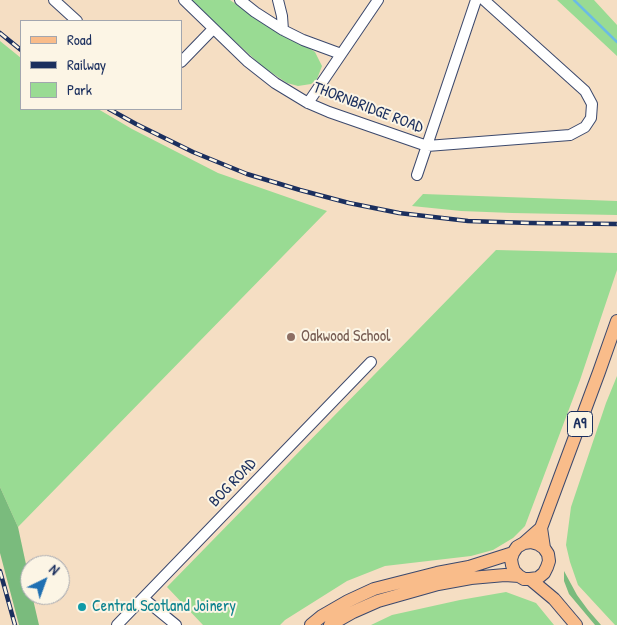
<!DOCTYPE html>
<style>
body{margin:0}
#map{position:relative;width:617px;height:625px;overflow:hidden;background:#f5dec3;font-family:"Patrick Hand",sans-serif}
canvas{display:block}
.legend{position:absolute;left:20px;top:20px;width:162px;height:90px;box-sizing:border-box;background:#fcf5e5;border:1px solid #a2a6af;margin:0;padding:6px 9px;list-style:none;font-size:15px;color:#1b2f5e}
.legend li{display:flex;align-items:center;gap:10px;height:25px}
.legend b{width:25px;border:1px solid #a2a6af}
.north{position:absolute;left:20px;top:555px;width:50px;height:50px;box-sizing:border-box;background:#fcf5e5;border:1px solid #a2a6af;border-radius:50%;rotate:42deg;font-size:14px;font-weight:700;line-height:20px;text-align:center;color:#1b2f5e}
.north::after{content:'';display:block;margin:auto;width:18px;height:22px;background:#1f6fb2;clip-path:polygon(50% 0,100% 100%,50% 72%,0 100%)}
</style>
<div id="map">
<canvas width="617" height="625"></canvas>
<ul class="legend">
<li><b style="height:6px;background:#f9bc8a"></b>Road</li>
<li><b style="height:6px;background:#1b2f5e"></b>Railway</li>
<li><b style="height:14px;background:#99db93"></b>Park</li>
</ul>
<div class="north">N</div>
</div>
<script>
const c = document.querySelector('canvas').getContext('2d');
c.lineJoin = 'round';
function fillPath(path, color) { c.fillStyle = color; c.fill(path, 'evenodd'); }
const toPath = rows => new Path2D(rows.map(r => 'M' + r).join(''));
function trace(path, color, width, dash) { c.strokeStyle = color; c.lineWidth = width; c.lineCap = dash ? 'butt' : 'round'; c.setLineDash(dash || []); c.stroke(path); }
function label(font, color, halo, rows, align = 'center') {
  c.font = font + ' "Patrick Hand",sans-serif'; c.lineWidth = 4; c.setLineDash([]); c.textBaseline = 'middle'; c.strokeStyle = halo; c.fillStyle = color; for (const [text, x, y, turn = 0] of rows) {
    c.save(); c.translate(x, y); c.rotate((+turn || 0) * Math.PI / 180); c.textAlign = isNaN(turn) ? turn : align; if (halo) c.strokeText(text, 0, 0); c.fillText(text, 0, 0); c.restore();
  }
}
const green = toPath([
 [190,0,230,0,250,14,300,42,315,52,322,66,317,79,311,84,298,86,287,83,263,67],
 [557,0,594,0,617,25,617,56],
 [0,41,21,58,21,109,98,109,132,129,218,173,327,211,18,527,0,487],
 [423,194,617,201,617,215,512,213,461,211,412,206],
 [496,250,617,253,617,270,580,380,525,526,513,538,493,550,471,556,385,566,347,581,285,620,280,625,203,625,167,587],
 [617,376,617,625,615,625,578,585,570,562,566,545,571,507,606,403],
 [506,592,536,603,554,625,371,625,392,615,460,600]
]);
const forest = toPath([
 [0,487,18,527,30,583,30,595,32,595,39,625,19,625,0,553],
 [564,571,577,595,588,610,601,625,595,625,569,594,564,581]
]);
const stream = toPath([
 [574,0,617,42]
]);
const minor = toPath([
 [54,0,77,21],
 [184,0,247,61,275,83,308,103,329,112,427,146,570,135,585,127,591,118,592,104,585,91,484,0],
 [240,0,255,12,283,30,303,40,341,54],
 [278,0,282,16,283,30],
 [181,62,213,29],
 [308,103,378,0],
 [417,175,476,0],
 [143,598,176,625],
 [117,625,371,362]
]);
const major = toPath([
 [541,528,544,548,548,554,549,561,547,567,544,573,538,578,530,579,524,579,519,576,514,571,512,565,511,559,513,553,517,547,524,543,531,542,538,544,544,548],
 [524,543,541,528,599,372,617,321],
 [530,579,554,599,576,625],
 [311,625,322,616,348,601,374,589,437,573,469,567,513,553],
 [330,625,353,612,378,601,438,584,471,578,505,575,519,576]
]);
const rail = toPath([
 [0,33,21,50],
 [109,109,136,124,193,152,247,174,300,190,349,203,399,213,468,221,530,223,617,224],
 [0,571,15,625]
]);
const markers = [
 [291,337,5,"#8d6e63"],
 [82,607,5,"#0f9aa8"]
];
const shields = [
 [580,424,25]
];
const shieldNames = [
 ["A9",580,424]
];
const streetNames = [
 ["THORNBRIDGE ROAD",368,108,21],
 ["BOG ROAD",233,483,-46]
];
const educationNames = [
 ["Oakwood School",301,337]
];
const cultureNames = [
 ["Central Scotland Joinery",92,607]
];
fillPath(green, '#99db93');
fillPath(forest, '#7abb7d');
trace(stream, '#6abbe5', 2.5);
trace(minor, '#3c496d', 12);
trace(major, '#3c496d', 14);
trace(minor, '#fff', 10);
trace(major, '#f9bc8a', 12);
trace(rail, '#1b2f5e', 4.5);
trace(rail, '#fcf5e5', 2.5, [8]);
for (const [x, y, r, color] of markers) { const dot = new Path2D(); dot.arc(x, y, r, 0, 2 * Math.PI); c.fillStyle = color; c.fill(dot); trace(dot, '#fcf5e5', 2); }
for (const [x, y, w] of shields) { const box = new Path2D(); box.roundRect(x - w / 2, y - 12.5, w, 25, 4); c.fillStyle = '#fcf5e5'; c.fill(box); trace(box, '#1b2f5e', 1); }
label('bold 15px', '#1b2f5e', null, shieldNames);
label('16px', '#1b2f5e', '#fcf5e5', streetNames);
label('16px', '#785e54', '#fcf5e5', educationNames, 'left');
label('16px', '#0d838f', '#fcf5e5', cultureNames, 'left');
</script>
